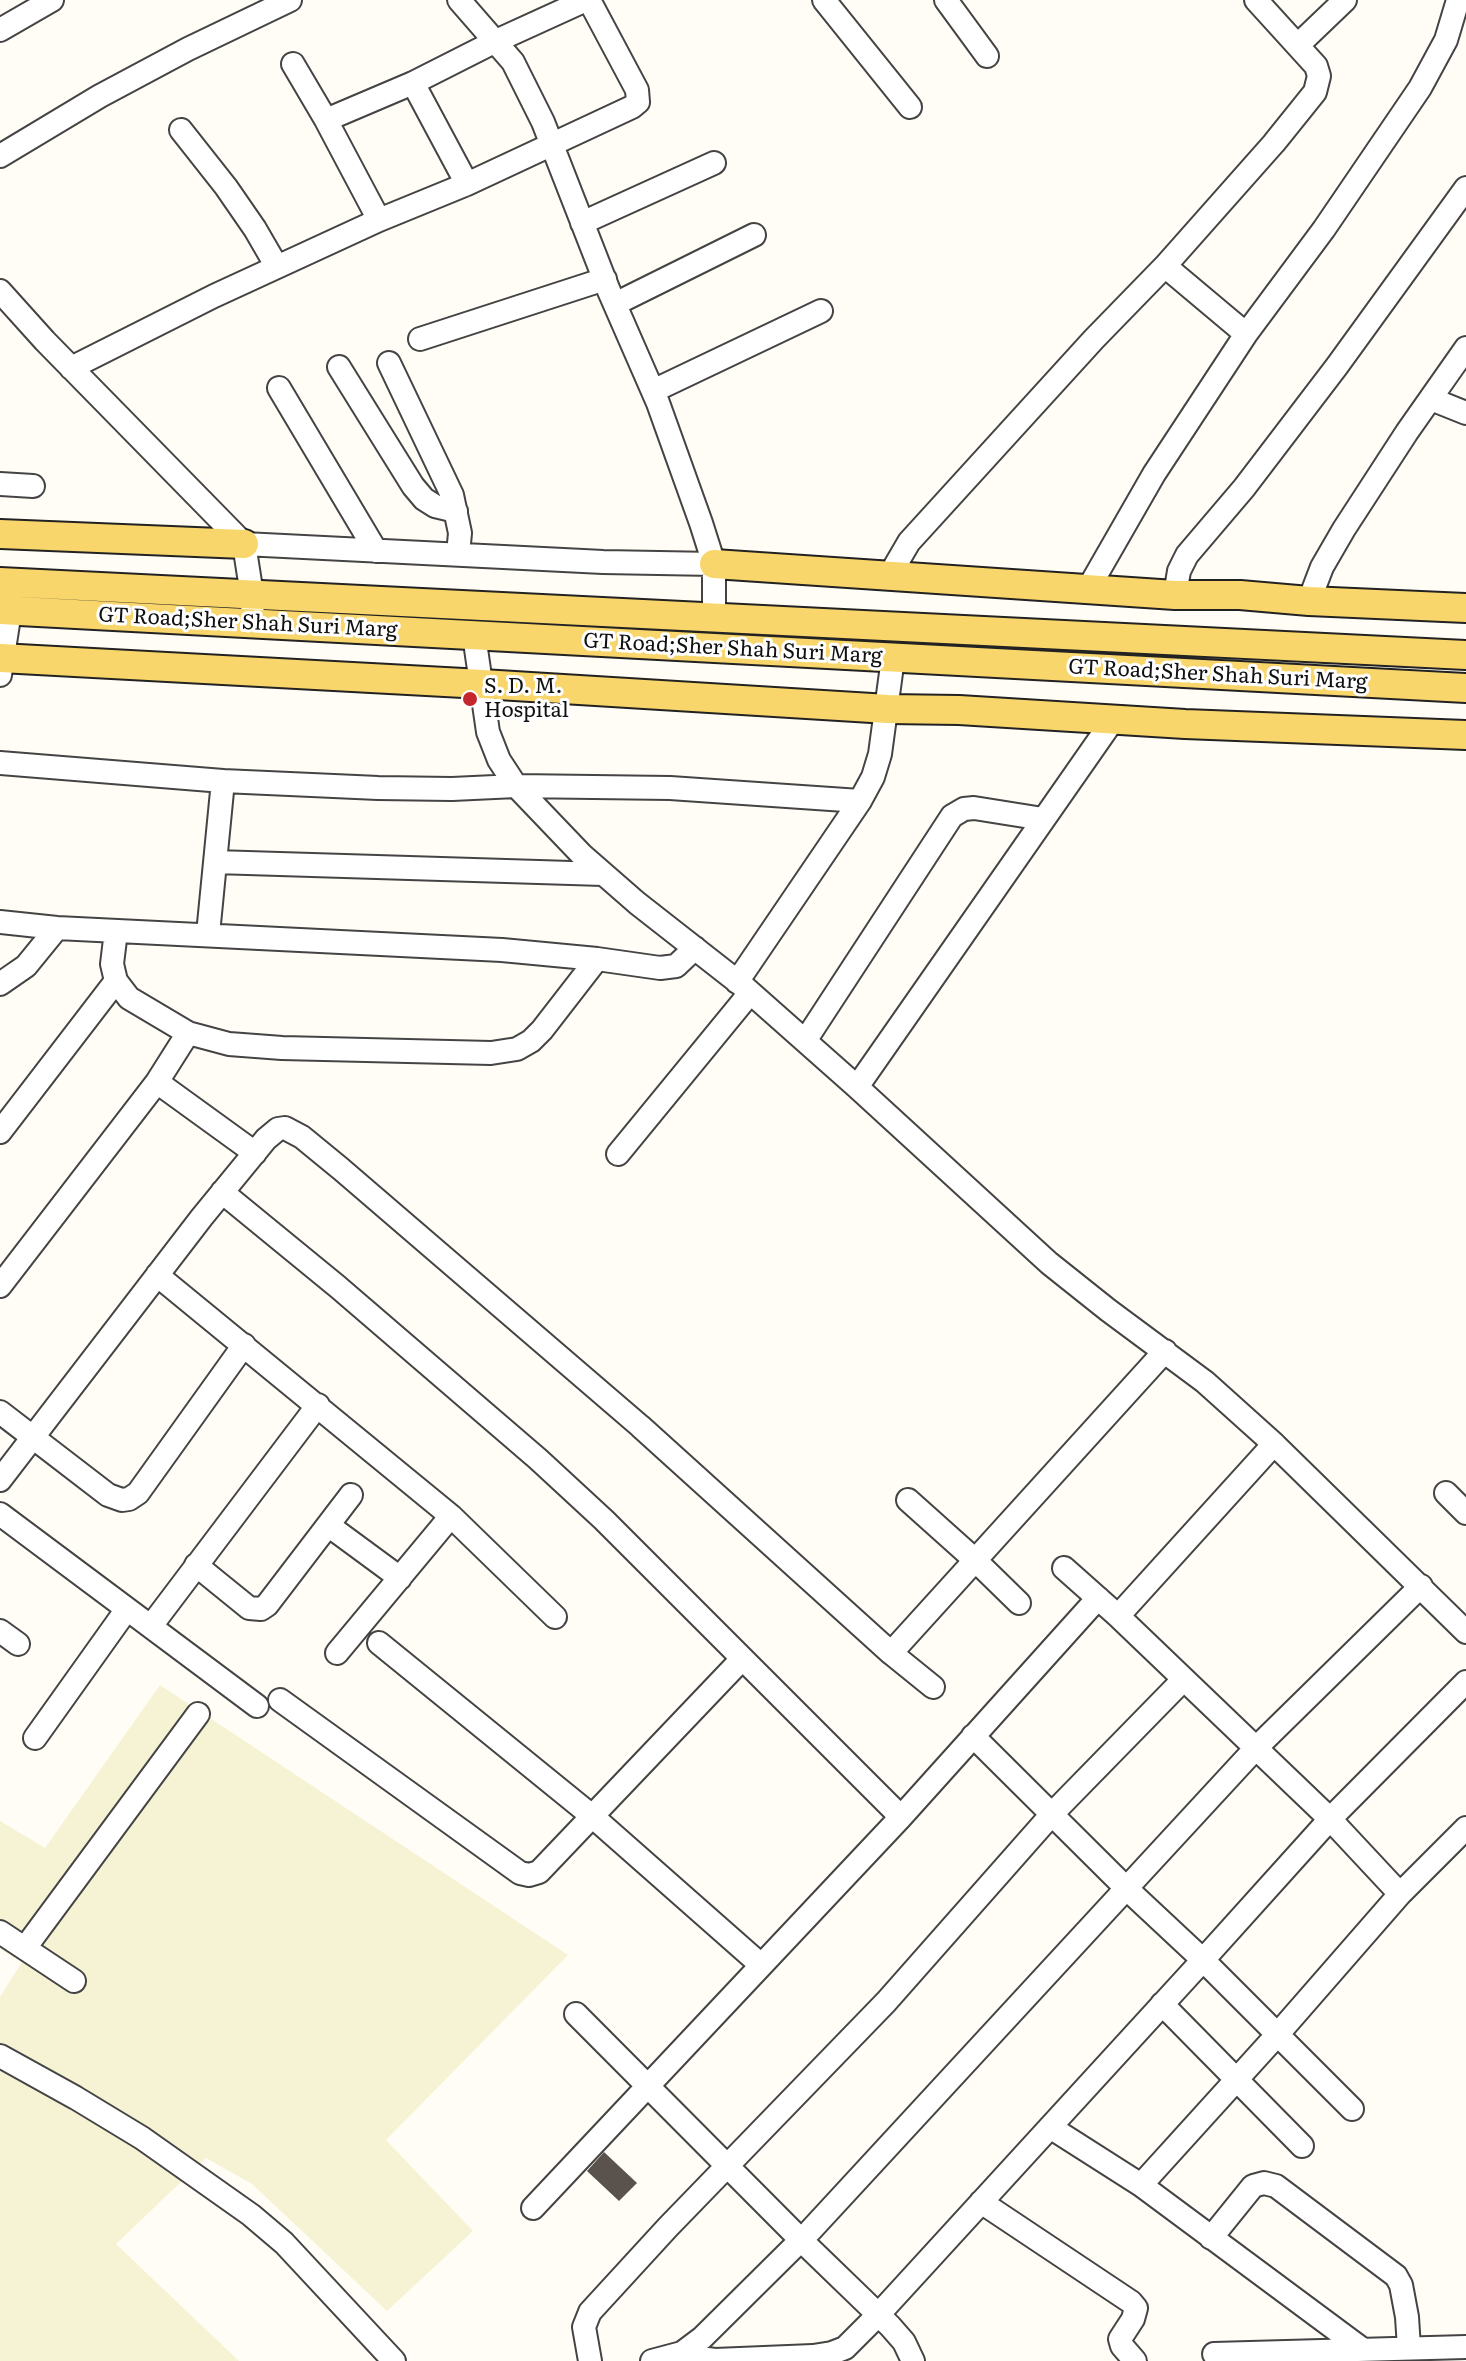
<!DOCTYPE html>
<style>
body{margin:0}
canvas{display:block;background:#fffdf5}
</style>
<canvas width="1466" height="2361"></canvas>
<script>
const c = document.querySelector('canvas').getContext('2d');
c.lineJoin = 'round';
function fillPath(path, color) { c.fillStyle = color; c.fill(path, 'evenodd'); }
const toPath = rows => new Path2D(rows.map(r => 'M' + r).join(''));
function trace(path, color, width, dash) { c.strokeStyle = color; c.lineWidth = width; c.lineCap = dash ? 'butt' : 'round'; c.setLineDash(dash || []); c.stroke(path); }
function label(font, color, halo, rows, align = 'center') {
  c.font = font + ' Literata,serif'; c.lineWidth = 6; c.setLineDash([]); c.textBaseline = 'middle'; c.strokeStyle = halo; c.fillStyle = color; for (const [text, x, y, turn = 0] of rows) {
    c.save(); c.translate(x, y); c.rotate((+turn || 0) * Math.PI / 180); c.textAlign = isNaN(turn) ? turn : align; if (halo) c.strokeText(text, 0, 0); c.fillText(text, 0, 0); c.restore();
  }
}
const farmland = toPath([
 [160,1685,568,1955,386,2140,473,2231,387,2311,252,2184,206,2158,116,2244,239,2361,0,2361,0,1997,22,1962,0,1949,0,1821,45,1848]
]);
const building = toPath([
 [604,2152,637,2183,619,2201,587,2171]
]);
const minor = toPath([
 [459,0,513,62,543,122,609,291,658,403,701,523,714,564,714,618],
 [824,0,910,107],
 [946,0,987,56],
 [0,30,52,0],
 [1298,45,1345,0],
 [293,64,326,120,379,220],
 [413,83,467,184],
 [326,120,413,83,496,41,586,0],
 [181,130,226,187,255,229,277,267],
 [0,156,100,96,188,49,290,0],
 [582,223,714,163],
 [1165,266,1246,334],
 [0,291,45,341,244,544,252,595,253,624],
 [615,304,754,235],
 [420,339,605,279],
 [389,363,452,495,460,533,458,554],
 [339,367,413,486,424,499,435,506,456,511],
 [71,368,214,296,379,220,467,184,632,107,638,102,637,90,589,0],
 [279,388,376,551],
 [653,391,821,311],
 [1431,399,1466,413],
 [0,484,33,486],
 [244,544,603,562,714,564],
 [894,575,895,566,909,542,1094,339,1165,266,1274,143,1315,92,1319,76,1316,66,1256,0],
 [1088,589,1154,474,1246,334,1324,229,1420,88,1446,40,1458,0],
 [1175,595,1179,571,1187,555,1244,488,1337,366,1466,188],
 [1309,601,1322,567,1344,529,1407,432,1466,348],
 [474,635,488,732,499,760,516,786,670,788,860,801],
 [0,675,10,611],
 [0,763,223,781,378,788,452,789,516,786,582,855,637,903,743,986,857,1087,1049,1263,1108,1310,1205,1382,1274,1444,1466,1632],
 [215,862,603,874],
 [0,922,57,928,502,950,597,959,660,968,676,966,695,948],
 [116,931,112,964,116,981,129,998,188,1033,229,1044,282,1048,491,1053,517,1049,531,1041,542,1030,597,959],
 [208,934,223,781],
 [737,982,860,801,873,777,880,754,893,658],
 [0,984,26,966,57,928],
 [805,1041,952,816,964,809,974,808,1043,819],
 [157,1082,255,1153],
 [857,1087,1113,720],
 [0,1132,116,981],
 [618,1154,750,993],
 [222,1192,338,1287,538,1459,604,1520,901,1817],
 [157,1275,451,1516,555,1617],
 [0,1286,157,1082,188,1033],
 [0,1412,108,1495,122,1500,129,1499,138,1493,244,1345],
 [0,1480,202,1217,266,1139,278,1129,285,1128,302,1137,341,1169,640,1426,891,1653,933,1687],
 [1446,1493,1466,1513],
 [908,1500,975,1560,1019,1603],
 [0,1514,257,1706],
 [328,1525,400,1578],
 [196,1565,249,1608,261,1609,267,1605,351,1495],
 [1064,1568,1118,1616,1330,1819,1400,1894],
 [1118,1616,1274,1444],
 [151,1626,318,1405],
 [0,1631,18,1644],
 [379,1643,592,1816,761,1965],
 [337,1653,451,1516],
 [891,1653,1165,1351],
 [280,1700,520,1873,529,1875,539,1872,742,1659],
 [973,1736,1127,1889,1203,1960,1352,2109],
 [35,1738,127,1609],
 [0,1932,74,1981],
 [25,1948,198,1714],
 [1162,2004,1302,2146],
 [576,2014,801,2240,890,2326,904,2342,913,2361],
 [0,2056,76,2098,142,2138,251,2215,284,2243,394,2361],
 [1050,2127,1141,2185,1362,2349],
 [1141,2185,1277,2035,1400,1894,1466,1828],
 [981,2202,1131,2302,1136,2308,1133,2319,1120,2339,1122,2346,1135,2361],
 [533,2208,901,1817,1098,1598],
 [1211,2238,1253,2186,1264,2183,1276,2186,1396,2276,1401,2285,1407,2317,1409,2348],
 [1214,2354,1466,2347],
 [676,2355,715,2360,813,2356,832,2353,845,2348,878,2315,1203,1960,1330,1819,1466,1682],
 [590,2361,584,2327,590,2312,668,2227,886,2002,1052,1814,1183,1680],
 [652,2361,682,2353,702,2338,810,2231,1255,1749,1421,1586]
]);
const major = toPath([
 [0,534,244,544],
 [714,564,1175,595,1240,595,1309,601,1466,608],
 [0,582,1466,655],
 [0,610,1466,688],
 [0,658,482,684,888,709,959,710,1185,724,1466,735]
]);
const markers = [
 [470,699,8,"#c4262e"]
];
const streetNames = [
 ["GT Road;Sher Shah Suri Marg",248,623,3],
 ["GT Road;Sher Shah Suri Marg",733,649,3],
 ["GT Road;Sher Shah Suri Marg",1218,675,3]
];
const poiNames = [
 ["S. D. M.",484,687],
 ["Hospital",484,711]
];
fillPath(farmland, '#f6f3d4');
fillPath(building, '#5a524d');
trace(minor, '#444', 26);
trace(major, '#222', 32);
trace(minor, '#fff', 22);
trace(major, '#f9d66b', 28);
for (const [x, y, r, color] of markers) { const dot = new Path2D(); dot.arc(x, y, r, 0, 2 * Math.PI); c.fillStyle = color; c.fill(dot); trace(dot, '#fff', 2); }
label('21px', '#111', '#fff', streetNames);
label('21px', '#111', '#fff', poiNames, 'left');
</script>
